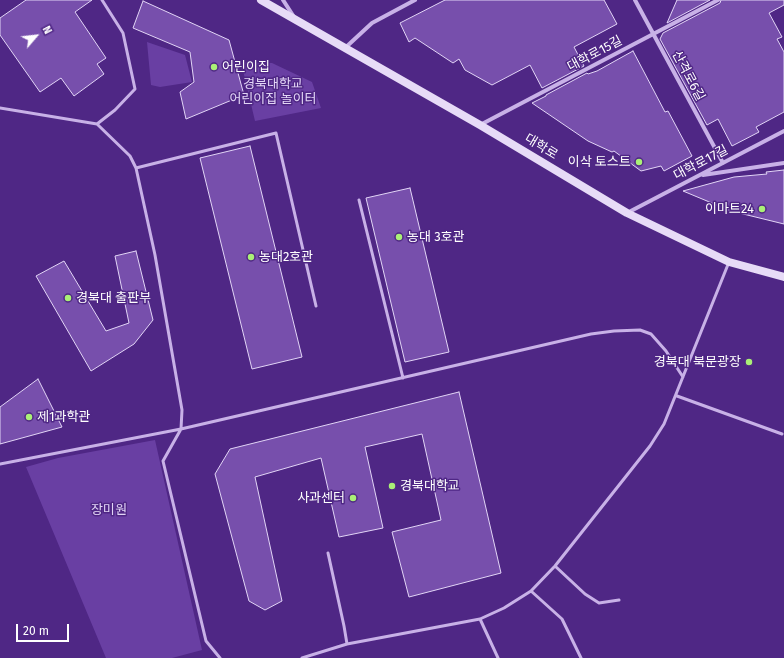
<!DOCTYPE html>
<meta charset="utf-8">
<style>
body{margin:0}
#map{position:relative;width:784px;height:658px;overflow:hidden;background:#4f2785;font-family:"Fira Sans",sans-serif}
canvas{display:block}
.north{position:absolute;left:16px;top:16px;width:40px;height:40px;-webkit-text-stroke:3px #4f2785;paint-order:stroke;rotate:62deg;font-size:11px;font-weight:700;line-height:16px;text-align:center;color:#fff}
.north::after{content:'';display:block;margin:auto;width:14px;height:18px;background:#fff;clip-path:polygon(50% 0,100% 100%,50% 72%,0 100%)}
.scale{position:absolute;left:16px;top:624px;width:53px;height:18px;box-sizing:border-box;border:2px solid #fff;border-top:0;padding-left:5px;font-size:12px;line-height:14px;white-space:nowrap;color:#fff;-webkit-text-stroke:3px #4f2785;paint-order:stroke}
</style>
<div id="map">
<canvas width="784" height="658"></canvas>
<div class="north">N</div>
<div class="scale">20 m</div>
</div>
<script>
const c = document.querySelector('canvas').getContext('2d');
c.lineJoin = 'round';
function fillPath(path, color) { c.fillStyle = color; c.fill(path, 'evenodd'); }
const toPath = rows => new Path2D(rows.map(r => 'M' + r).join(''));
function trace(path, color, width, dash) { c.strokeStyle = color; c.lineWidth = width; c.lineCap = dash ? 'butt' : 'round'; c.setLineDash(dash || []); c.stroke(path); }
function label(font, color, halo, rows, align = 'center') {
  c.font = font + ' "Fira Sans","Noto Sans KR",sans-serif'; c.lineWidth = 3; c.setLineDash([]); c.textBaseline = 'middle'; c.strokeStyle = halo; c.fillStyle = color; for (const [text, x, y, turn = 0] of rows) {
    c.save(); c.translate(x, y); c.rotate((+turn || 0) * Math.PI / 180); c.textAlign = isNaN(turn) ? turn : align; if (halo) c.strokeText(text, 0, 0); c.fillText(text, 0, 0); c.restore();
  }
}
const green = toPath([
 [147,42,185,55,192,82,160,87,151,85],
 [241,62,272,63,312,82,321,108,255,121],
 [155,440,202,650,172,658,106,658,26,467,58,458]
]);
const building = toPath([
 [26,0,92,0,75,12,106,58,97,64,104,74,74,96,61,78,40,92,0,35,0,18,26,0],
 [445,0,604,0,617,24,574,47,584,66,542,88,530,65,492,85,465,70,459,59,453,63,415,38,409,42,400,23,445,0],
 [677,0,710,0,667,23,677,0],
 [721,0,784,0,784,5,769,13,782,37,777,39,784,52,784,112,756,127,759,132,732,146,718,119,707,125,660,39,663,33,720,3,721,0],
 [143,1,229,40,244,95,186,119,180,92,194,82,190,52,133,28,143,1],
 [633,51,665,112,668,111,692,156,664,171,661,166,641,171,614,151,612,152,588,141,532,103,546,96,546,95,587,73,588,74,597,71,633,51],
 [250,146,302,357,252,369,200,158,250,146],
 [784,170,784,224,731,211,683,191,734,177,767,174,766,172,784,170],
 [410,188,449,352,405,362,366,198,410,188],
 [136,251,153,320,134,344,91,371,36,276,64,261,106,331,129,323,115,256,136,251],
 [38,379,62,427,0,444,0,407,38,379],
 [459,392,501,573,409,597,392,532,441,520,422,434,365,447,383,528,339,537,321,458,255,477,282,601,265,610,249,601,215,474,230,449,459,392]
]);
const lane = toPath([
 [0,108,97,124,130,156,136,168,155,255,182,410,181,429,163,461,206,641,220,658],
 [97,124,115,110,135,89,123,33,102,0],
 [136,168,276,133,316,306],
 [359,200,403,378],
 [677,396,782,434],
 [0,464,181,429,591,334,614,331,640,330,651,334,666,351,683,377],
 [328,553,344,626,347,644],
 [555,566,585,594,599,603,619,600],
 [531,591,562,619,581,658],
 [480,619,498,658],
 [302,658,347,644,480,619,504,608,531,591,555,566,650,446,664,424,729,262]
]);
const street = toPath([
 [283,0,294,17],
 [635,0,723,163],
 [345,48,372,23,415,0],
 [480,125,718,0],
 [703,175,784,163],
 [627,213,784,131]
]);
const secondary = toPath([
 [261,0,480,125,627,213,729,262,784,277]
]);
const markers = [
 [214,67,4,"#aaf077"],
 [639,162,4,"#aaf077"],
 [762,209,4,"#aaf077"],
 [399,237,4,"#aaf077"],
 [251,257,4,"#aaf077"],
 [68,298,4,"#aaf077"],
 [749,362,4,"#aaf077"],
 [29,417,4,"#aaf077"],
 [392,486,4,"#aaf077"],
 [353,498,4,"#aaf077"]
];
const streetNames = [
 ["대학로15길",595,54,-28],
 ["산격로6길",688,76,62],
 ["대학로",541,147,31],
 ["대학로17길",701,163,-28]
];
const poiNames = [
 ["어린이집",222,67],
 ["이삭 토스트",631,162,"right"],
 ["이마트24",754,209,"right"],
 ["농대 3호관",407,237],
 ["농대2호관",259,257],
 ["경북대 출판부",76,298],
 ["경북대 북문광장",741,362,"right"],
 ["제1과학관",37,417],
 ["경북대학교",400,486],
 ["사과센터",345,498,"right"]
];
const parkNames = [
 ["경북대학교",273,84],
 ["어린이집 놀이터",273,99],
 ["장미원",109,510]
];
fillPath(green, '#693fa3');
fillPath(building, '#774fac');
trace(building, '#e2d5f6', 1);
trace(lane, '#c8b1e7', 3);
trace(street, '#c8b1e7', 4);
trace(secondary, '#e7dbf7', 8);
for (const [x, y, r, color] of markers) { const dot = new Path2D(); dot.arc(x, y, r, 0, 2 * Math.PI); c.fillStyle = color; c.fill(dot); trace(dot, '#4f2785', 1.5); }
label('13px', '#fff', '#4f2785', streetNames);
label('13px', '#fff', '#4f2785', poiNames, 'left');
label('13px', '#e2d5f6', '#4f2785', parkNames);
</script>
